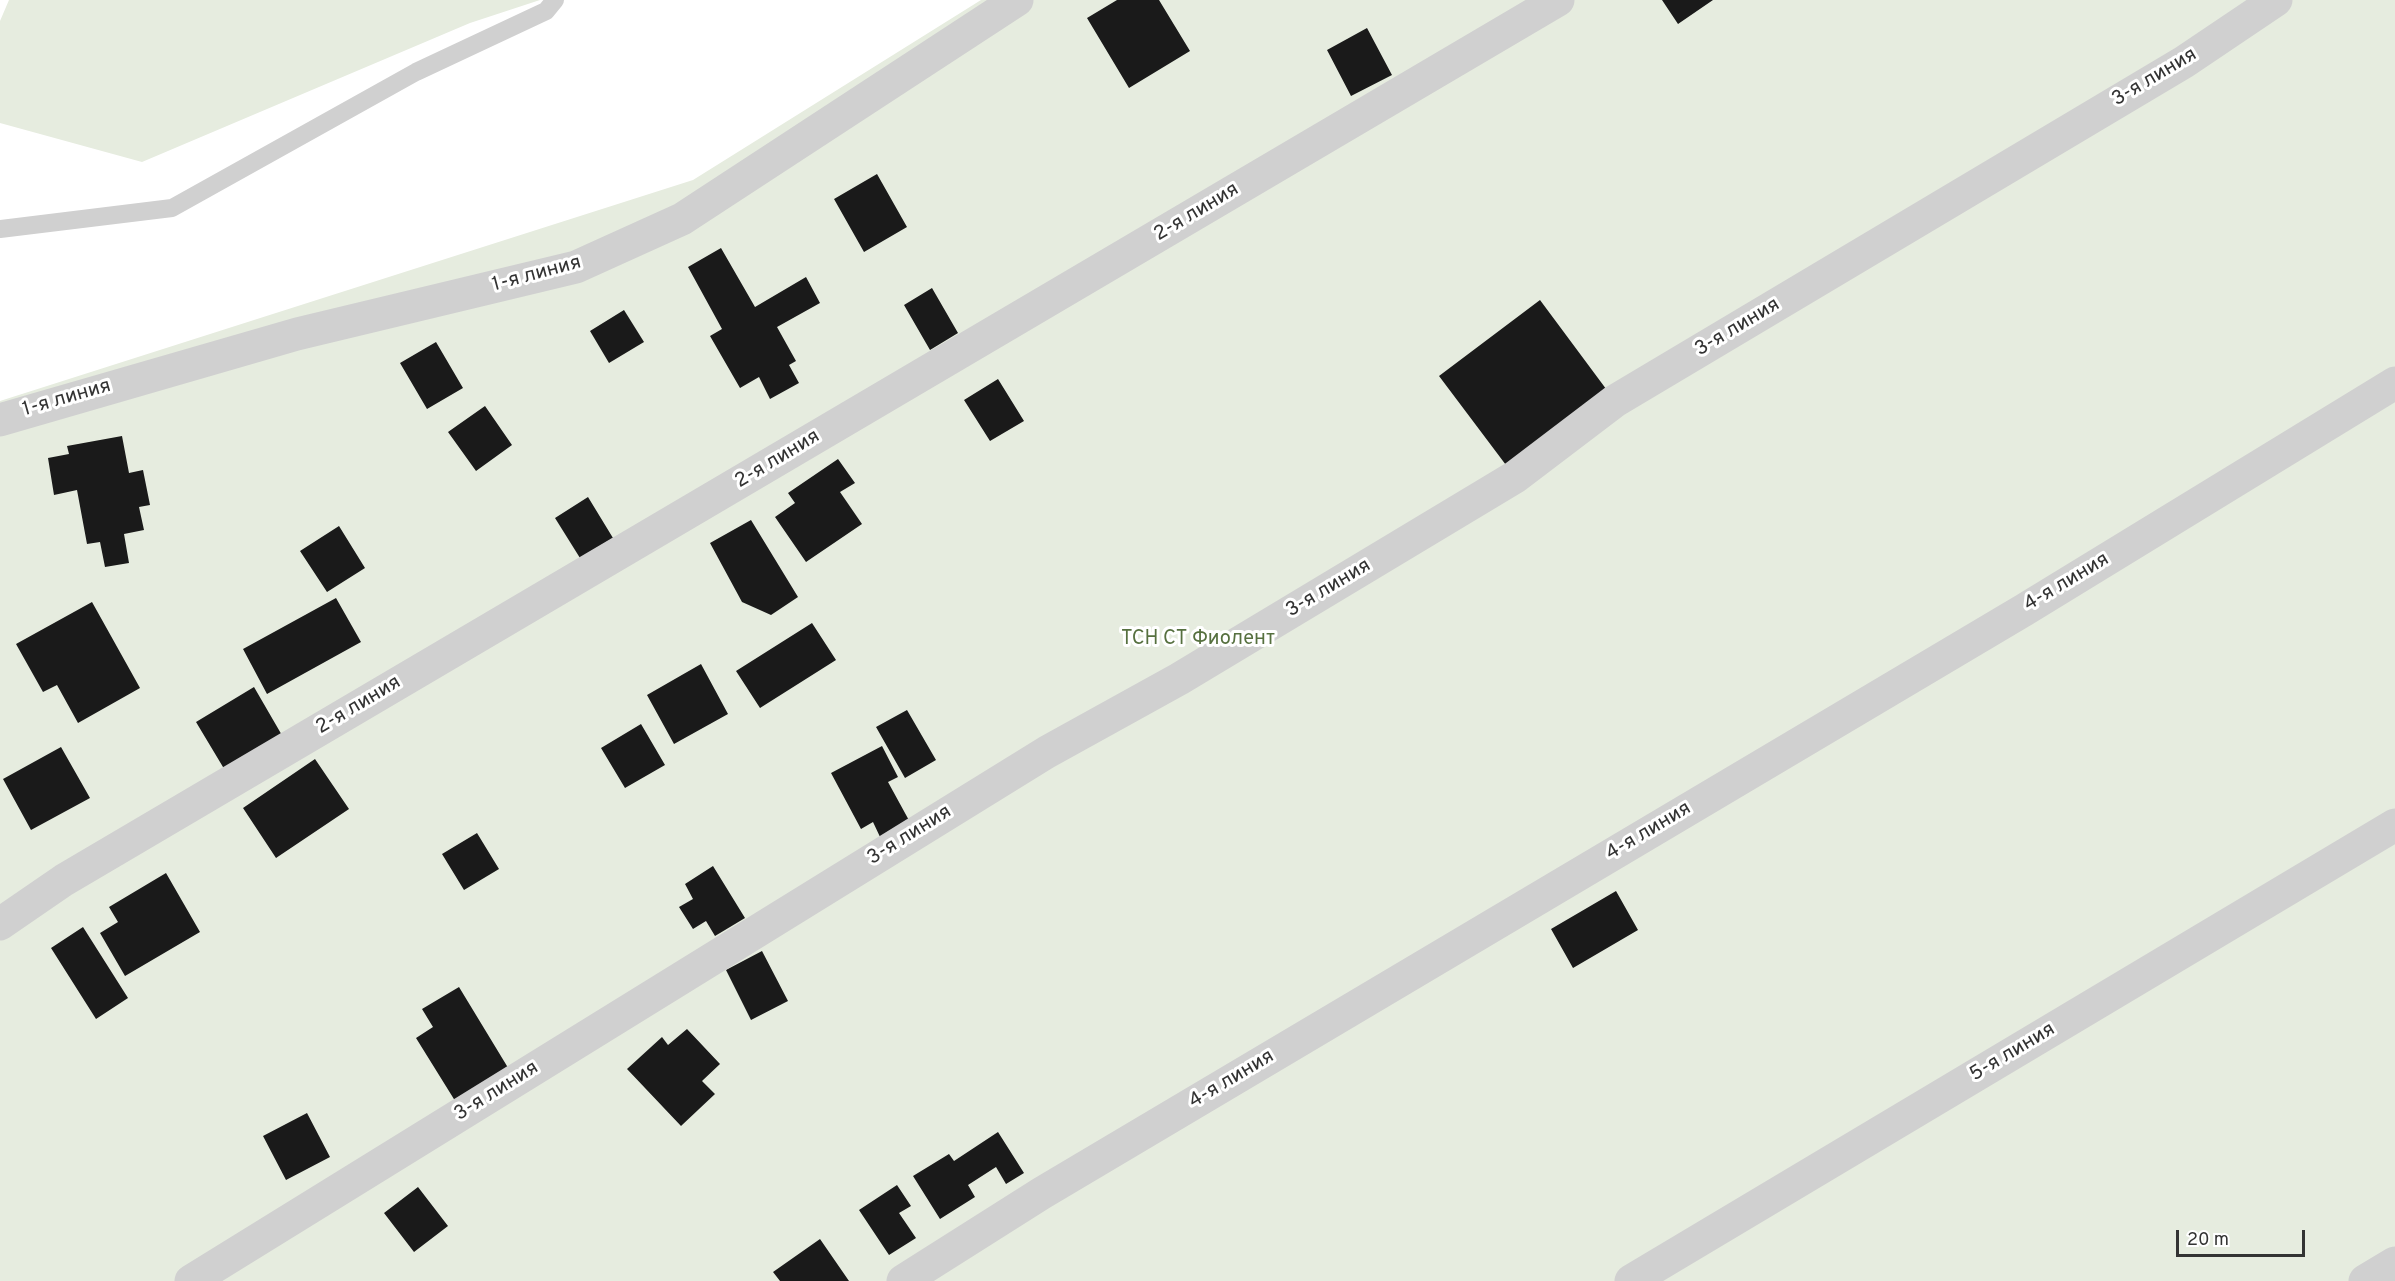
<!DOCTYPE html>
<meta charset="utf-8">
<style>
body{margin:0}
#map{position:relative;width:2395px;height:1281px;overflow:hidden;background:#fff;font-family:Overpass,sans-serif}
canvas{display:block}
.scale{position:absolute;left:2176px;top:1230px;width:129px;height:27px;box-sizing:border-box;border:3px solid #333;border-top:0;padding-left:8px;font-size:18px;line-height:21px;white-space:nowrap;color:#333;-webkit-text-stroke:4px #fff;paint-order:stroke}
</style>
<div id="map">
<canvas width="2395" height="1281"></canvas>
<div class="scale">20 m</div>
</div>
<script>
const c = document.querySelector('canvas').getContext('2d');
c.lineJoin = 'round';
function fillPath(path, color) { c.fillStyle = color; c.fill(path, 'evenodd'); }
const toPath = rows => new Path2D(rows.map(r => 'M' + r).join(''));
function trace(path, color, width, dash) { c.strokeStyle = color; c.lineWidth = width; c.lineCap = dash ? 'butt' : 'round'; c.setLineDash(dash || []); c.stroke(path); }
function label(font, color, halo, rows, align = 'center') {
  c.font = font + ' Overpass,sans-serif'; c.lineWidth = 6; c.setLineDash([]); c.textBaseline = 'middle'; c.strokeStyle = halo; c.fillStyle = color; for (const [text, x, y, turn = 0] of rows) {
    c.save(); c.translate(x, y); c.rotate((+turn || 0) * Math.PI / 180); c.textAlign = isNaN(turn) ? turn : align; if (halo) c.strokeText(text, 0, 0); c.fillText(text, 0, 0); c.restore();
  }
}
const green = toPath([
 [9,0,540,0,470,23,142,162,0,123,0,21],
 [981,0,2395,0,2395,1281,0,1281,0,401,693,180]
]);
const building = toPath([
 [1117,0,1159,0,1190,51,1129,88,1087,18],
 [1662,0,1713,0,1678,24],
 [1367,28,1392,75,1351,96,1327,50],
 [877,174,907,227,864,252,834,199],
 [721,248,755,307,806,277,820,303,777,327,796,361,789,365,799,383,770,399,759,377,740,388,710,336,722,329,688,267],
 [932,288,958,333,930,350,904,305],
 [1540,300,1615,401,1515,477,1439,376],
 [624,310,644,342,609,363,590,331],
 [436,342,463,388,427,409,400,363],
 [998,379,1024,421,990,441,964,400],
 [485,406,512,445,476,471,448,432],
 [122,436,129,473,143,470,150,505,139,507,144,530,124,534,129,563,105,567,100,542,87,544,77,490,54,495,48,458,69,454,67,446],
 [838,459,855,483,840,492,862,524,806,562,775,517,795,503,788,493],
 [588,497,613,538,580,558,555,518],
 [751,520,798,597,771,615,742,602,710,543],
 [339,526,365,568,327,592,300,551],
 [336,598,361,642,267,694,243,649],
 [92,602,140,688,78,723,57,685,43,692,16,644],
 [812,623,836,660,760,708,736,671],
 [701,664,728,714,674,744,647,695],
 [254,687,283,737,226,772,196,722],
 [907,710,936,760,905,778,876,727],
 [641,724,665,765,625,788,601,748],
 [882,746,898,777,888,782,911,824,881,839,873,822,861,829,831,773],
 [61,747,90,798,31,830,3,779],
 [315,759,349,809,276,858,243,808],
 [477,833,499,869,464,890,442,854],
 [713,866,745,918,715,936,706,921,693,929,679,907,693,899,685,884],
 [166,873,200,932,125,976,100,933,118,922,109,907],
 [1616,891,1638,930,1573,968,1551,929],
 [83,927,128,998,96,1019,51,948],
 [762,951,788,1001,751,1020,726,970],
 [459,987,510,1071,457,1104,416,1038,433,1027,422,1009],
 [687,1029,720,1064,702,1081,715,1094,681,1126,627,1069,662,1037,668,1045],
 [307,1113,330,1157,286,1180,263,1136],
 [998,1132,1024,1173,1006,1184,996,1167,968,1185,975,1197,940,1219,913,1176,949,1154,954,1161],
 [897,1185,911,1206,899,1213,916,1238,889,1255,859,1210],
 [418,1187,448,1226,414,1252,384,1213],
 [820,1239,849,1281,780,1281,773,1272]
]);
const service = toPath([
 [0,229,172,208,416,72,546,11,555,0]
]);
const minor = toPath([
 [0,420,297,334,576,267,682,219,1017,0],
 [0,924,64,880,1558,0],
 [191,1281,1047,752,1179,679,1515,477,1615,401,2184,62,2276,0],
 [903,1281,1042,1193,2024,610,2395,383],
 [1631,1281,2395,825],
 [2365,1281,2395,1263]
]);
const streetNames = [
 ["3-я линия",2155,78,-31],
 ["2-я линия",1197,213,-31],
 ["1-я линия",537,275,-15],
 ["3-я линия",1738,328,-31],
 ["1-я линия",67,399,-16],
 ["2-я линия",778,460,-31],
 ["4-я линия",2067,583,-31],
 ["3-я линия",1329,589,-31],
 ["2-я линия",359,706,-31],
 ["4-я линия",1649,832,-31],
 ["3-я линия",910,836,-32],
 ["5-я линия",2013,1053,-31],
 ["4-я линия",1232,1080,-31],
 ["3-я линия",497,1092,-32]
];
const parkNames = [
 ["ТСН СТ Фиолент",1198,640]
];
fillPath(green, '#e6ecdf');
fillPath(building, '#1a1a1a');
trace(service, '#d0d0d0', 18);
trace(minor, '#d0d0d0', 33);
label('20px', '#333', '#fff', streetNames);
label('20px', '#56703f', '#fff', parkNames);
</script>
